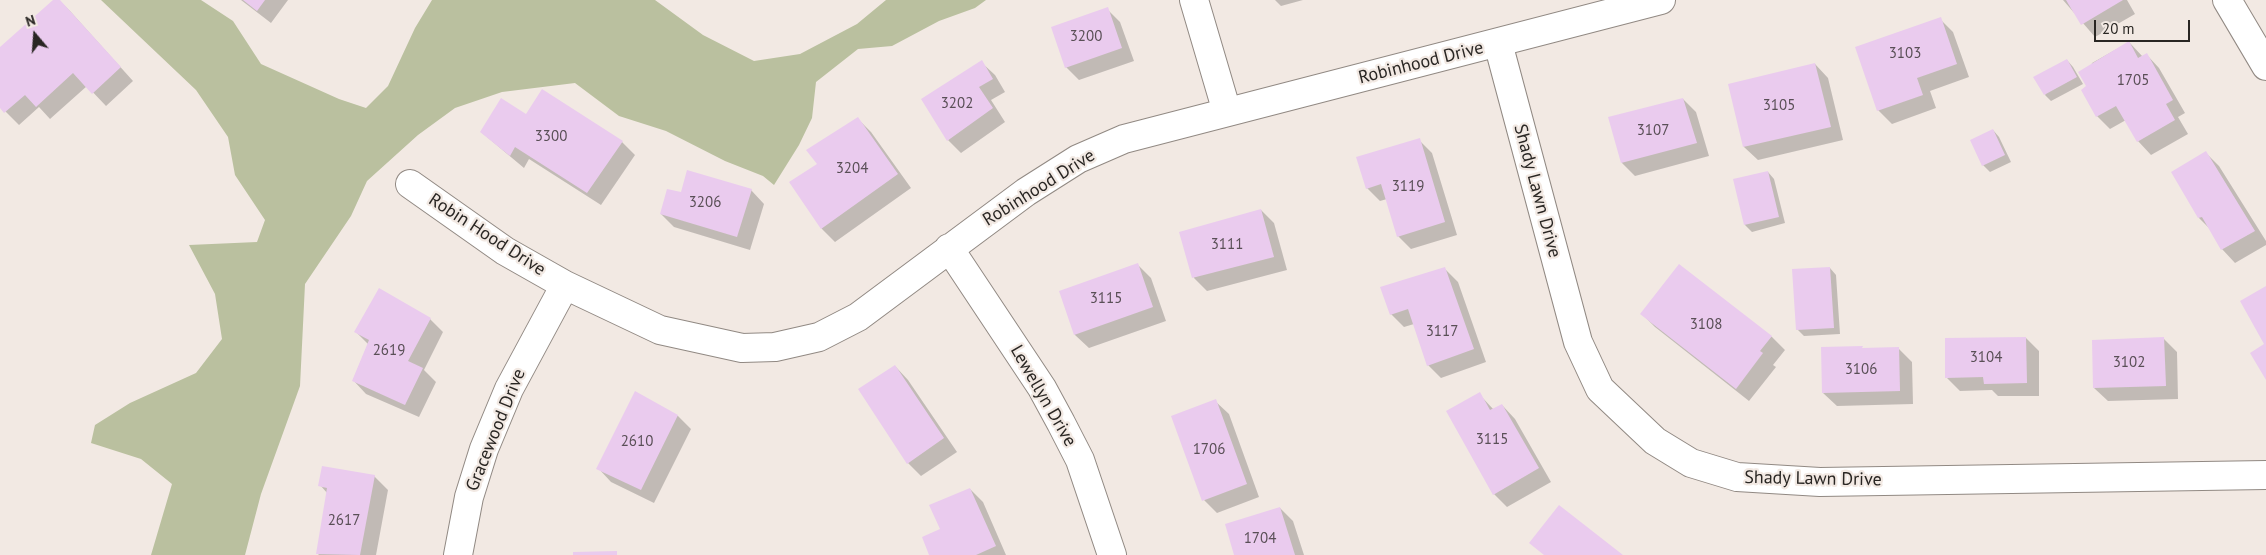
<!DOCTYPE html>
<style>
body{margin:0}
#map{position:relative;width:2266px;height:555px;overflow:hidden;background:#f2e9e3;font-family:"PT Sans",sans-serif}
canvas{display:block}
.north{position:absolute;left:10px;top:10px;width:50px;height:50px;-webkit-text-stroke:4px #f2e9e3;paint-order:stroke;rotate:342deg;font-size:14px;font-weight:700;line-height:20px;text-align:center;color:#292623}
.north::after{content:'';display:block;margin:auto;width:18px;height:22px;background:#292623;clip-path:polygon(50% 0,100% 100%,50% 72%,0 100%)}
.scale{position:absolute;left:2094px;top:20px;width:96px;height:22px;box-sizing:border-box;border:2px solid #292623;border-top:0;padding-left:6px;font-size:15px;line-height:18px;white-space:nowrap;color:#292623;-webkit-text-stroke:4px #f2e9e3;paint-order:stroke}
</style>
<div id="map">
<canvas width="2266" height="555"></canvas>
<div class="north">N</div>
<div class="scale">20 m</div>
</div>
<script>
const c = document.querySelector('canvas').getContext('2d');
c.lineJoin = 'round';
function fillPath(path, color) { c.fillStyle = color; c.fill(path, 'evenodd'); }
const toPath = rows => new Path2D(rows.map(r => 'M' + r).join(''));
function trace(path, color, width, dash) { c.strokeStyle = color; c.lineWidth = width; c.lineCap = dash ? 'butt' : 'round'; c.setLineDash(dash || []); c.stroke(path); }
function label(font, color, halo, rows, align = 'center') {
  c.font = font + ' "PT Sans",sans-serif'; c.lineWidth = 4.5; c.setLineDash([]); c.textBaseline = 'middle'; c.strokeStyle = halo; c.fillStyle = color; for (const [text, x, y, turn = 0] of rows) {
    c.save(); c.translate(x, y); c.rotate((+turn || 0) * Math.PI / 180); c.textAlign = isNaN(turn) ? turn : align; if (halo) c.strokeText(text, 0, 0); c.fillText(text, 0, 0); c.restore();
  }
}
const green = toPath([
 [101,0,201,0,233,21,261,64,339,99,366,108,388,86,415,28,432,0,655,0,703,35,754,61,800,54,857,24,886,0,986,0,975,8,939,21,892,46,858,49,816,82,812,118,799,145,774,185,763,176,725,161,666,131,619,116,575,83,502,92,455,108,418,135,367,181,351,216,305,284,300,386,261,494,245,555,151,555,172,484,141,459,91,443,95,425,130,403,196,373,222,339,215,294,189,245,257,242,265,220,235,175,228,137,196,90]
]);
const shadow = toPath([
 [54,0,59,0,70,11,133,81,106,106,87,86,50,119,39,107,19,125,0,106,0,49],
 [241,0,288,0,271,23],
 [1275,0,1303,0,1281,6],
 [2063,0,2127,0,2135,14,2095,37],
 [1107,9,1120,22,1134,61,1079,80,1066,67],
 [1940,19,1953,32,1969,77,1930,91,1936,108,1892,124,1878,110],
 [2129,42,2143,57,2146,54,2159,68,2185,113,2178,117,2188,134,2151,155,2138,141,2126,120,2110,129,2097,116,2088,86,2092,63],
 [2067,60,2073,67,2083,84,2051,101,2045,95],
 [981,62,995,75,1005,92,991,100,1005,122,961,153,948,140],
 [1815,64,1828,78,1843,140,1758,160,1744,147,1730,85],
 [1683,99,1696,112,1709,156,1635,176,1622,163,1610,118],
 [526,116,622,142,635,155,601,205,529,159,524,168,481,132],
 [858,119,871,132,911,188,835,242,822,229,791,183,818,165],
 [1993,130,1999,137,2011,162,1990,172,1983,165],
 [1419,140,1432,153,1457,235,1411,249,1398,236,1387,199,1380,201,1367,188],
 [2206,153,2219,166,2266,241,2266,245,2235,263,2222,249,2211,230,2199,218],
 [1768,172,1774,179,1785,223,1752,232,1745,225,1734,180],
 [751,190,764,204,750,250,674,227,661,214,681,194],
 [1261,210,1274,223,1287,270,1207,291,1194,278,1180,233],
 [1138,265,1151,278,1166,321,1089,348,1075,335,1061,292],
 [1680,266,1772,337,1785,350,1773,365,1776,367,1749,401,1655,327,1642,314],
 [1830,268,1836,275,1840,334,1804,336,1797,329],
 [1445,269,1458,282,1486,362,1441,378,1428,365,1414,324,1404,327,1391,314],
 [430,319,443,332,424,370,436,382,419,417,366,394,353,380,368,344,356,332],
 [2026,338,2039,351,2039,396,1998,396,1992,390,1960,391,1947,378],
 [2164,339,2177,352,2178,399,2108,401,2094,388],
 [1899,349,1912,362,1913,404,1837,406,1823,393],
 [895,366,908,380,957,452,921,476,908,463],
 [635,393,678,416,691,429,654,503,611,482,598,468],
 [1479,394,1494,410,1502,405,1515,419,1551,482,1507,507,1494,494],
 [1215,401,1229,414,1259,497,1217,513,1204,500],
 [374,476,388,490,376,555,319,555,317,553,328,494,320,485],
 [970,489,983,502,1006,555,930,555,941,530],
 [1280,508,1293,521,1304,555,1236,555]
]);
const building = toPath([
 [53,0,60,0,121,67,92,94,73,73,36,107,25,95,4,113,0,108,0,47],
 [243,0,265,0,257,11],
 [2066,0,2123,0,2081,25],
 [1108,7,1122,48,1065,68,1051,27],
 [1941,17,1957,64,1917,78,1923,95,1877,111,1855,47],
 [2129,41,2138,58,2147,53,2173,100,2166,104,2175,120,2137,142,2116,106,2096,117,2081,90,2086,86,2078,72],
 [2067,59,2077,77,2044,95,2033,77],
 [982,60,993,79,979,87,993,108,947,141,921,99],
 [1815,63,1831,127,1743,147,1728,84],
 [542,89,623,141,587,193,515,147,510,156,480,132,501,98,526,114],
 [1683,98,1697,143,1621,163,1608,117],
 [858,117,898,174,821,229,789,182,817,164,806,150],
 [1993,129,2005,155,1982,166,1970,140],
 [1420,138,1445,222,1397,237,1381,184,1366,189,1356,157],
 [2206,151,2255,231,2221,250,2202,217,2198,218,2171,172],
 [687,170,752,189,737,237,660,214,667,189,681,192],
 [1768,171,1779,217,1744,225,1733,179],
 [1261,209,1274,257,1192,278,1179,232],
 [1138,263,1153,307,1074,335,1059,291],
 [1679,264,1772,336,1760,351,1763,353,1736,389,1640,314],
 [1445,267,1474,349,1427,366,1408,309,1390,315,1380,287],
 [1830,267,1834,328,1796,330,1792,269],
 [2266,286,2266,380,2250,353,2264,344,2240,301],
 [379,288,431,318,408,361,423,368,405,405,352,381,369,340,354,332],
 [2026,337,2027,383,1984,384,1983,377,1945,378,1945,338],
 [2164,337,2166,386,2093,388,2092,340],
 [1863,346,1862,348,1899,347,1900,391,1822,393,1821,347],
 [895,365,944,438,907,464,858,389],
 [635,391,678,415,641,490,596,469],
 [1480,392,1490,410,1502,404,1539,468,1493,495,1446,411],
 [1216,399,1247,484,1202,501,1171,416],
 [322,466,375,475,360,555,316,554,327,488,318,486],
 [970,488,996,546,976,555,929,555,922,537,940,529,929,505],
 [1559,505,1623,555,1544,555,1529,543],
 [1280,507,1295,555,1234,555,1225,524],
 [617,551,617,555,573,555,573,552]
]);
const street = toPath([
 [1194,0,1227,112],
 [2227,0,2266,66],
 [1498,43,1578,342,1600,389,1655,441,1691,463,1737,477,1820,482,2266,475],
 [410,184,505,251,565,285,660,330,742,348,775,347,819,337,858,317,1026,192,1078,159,1124,139,1661,0],
 [949,248,1042,388,1061,423,1080,460,1112,555],
 [458,555,469,497,484,449,509,389,565,285]
]);
const numberNames = [
 ["3200",1086,37],
 ["3103",1905,54],
 ["1705",2133,81],
 ["3202",957,104],
 ["3105",1779,106],
 ["3107",1653,131],
 ["3300",551,137],
 ["3204",852,169],
 ["3119",1408,187],
 ["3206",705,203],
 ["3111",1227,245],
 ["3115",1106,299],
 ["3108",1706,325],
 ["3117",1442,332],
 ["2619",389,351],
 ["3104",1986,358],
 ["3102",2129,363],
 ["3106",1861,370],
 ["3115",1492,440],
 ["2610",637,442],
 ["1706",1209,450],
 ["2617",344,521],
 ["1704",1260,539]
];
const streetNames = [
 ["Robinhood Drive",1421,63,-14],
 ["Robinhood Drive",1039,188,-32],
 ["Shady Lawn Drive",1537,191,75],
 ["Robin Hood Drive",487,235,33],
 ["Lewellyn Drive",1043,396,60],
 ["Gracewood Drive",496,430,-68],
 ["Shady Lawn Drive",1813,479,1]
];
fillPath(green, '#bac09f');
fillPath(shadow, '#0003');
fillPath(building, '#eacbee');
trace(street, '#918983', 30);
trace(street, '#fff', 28);
label('15px', '#594f56', null, numberNames);
label('18px', '#292623', '#f2e9e3', streetNames);
</script>
